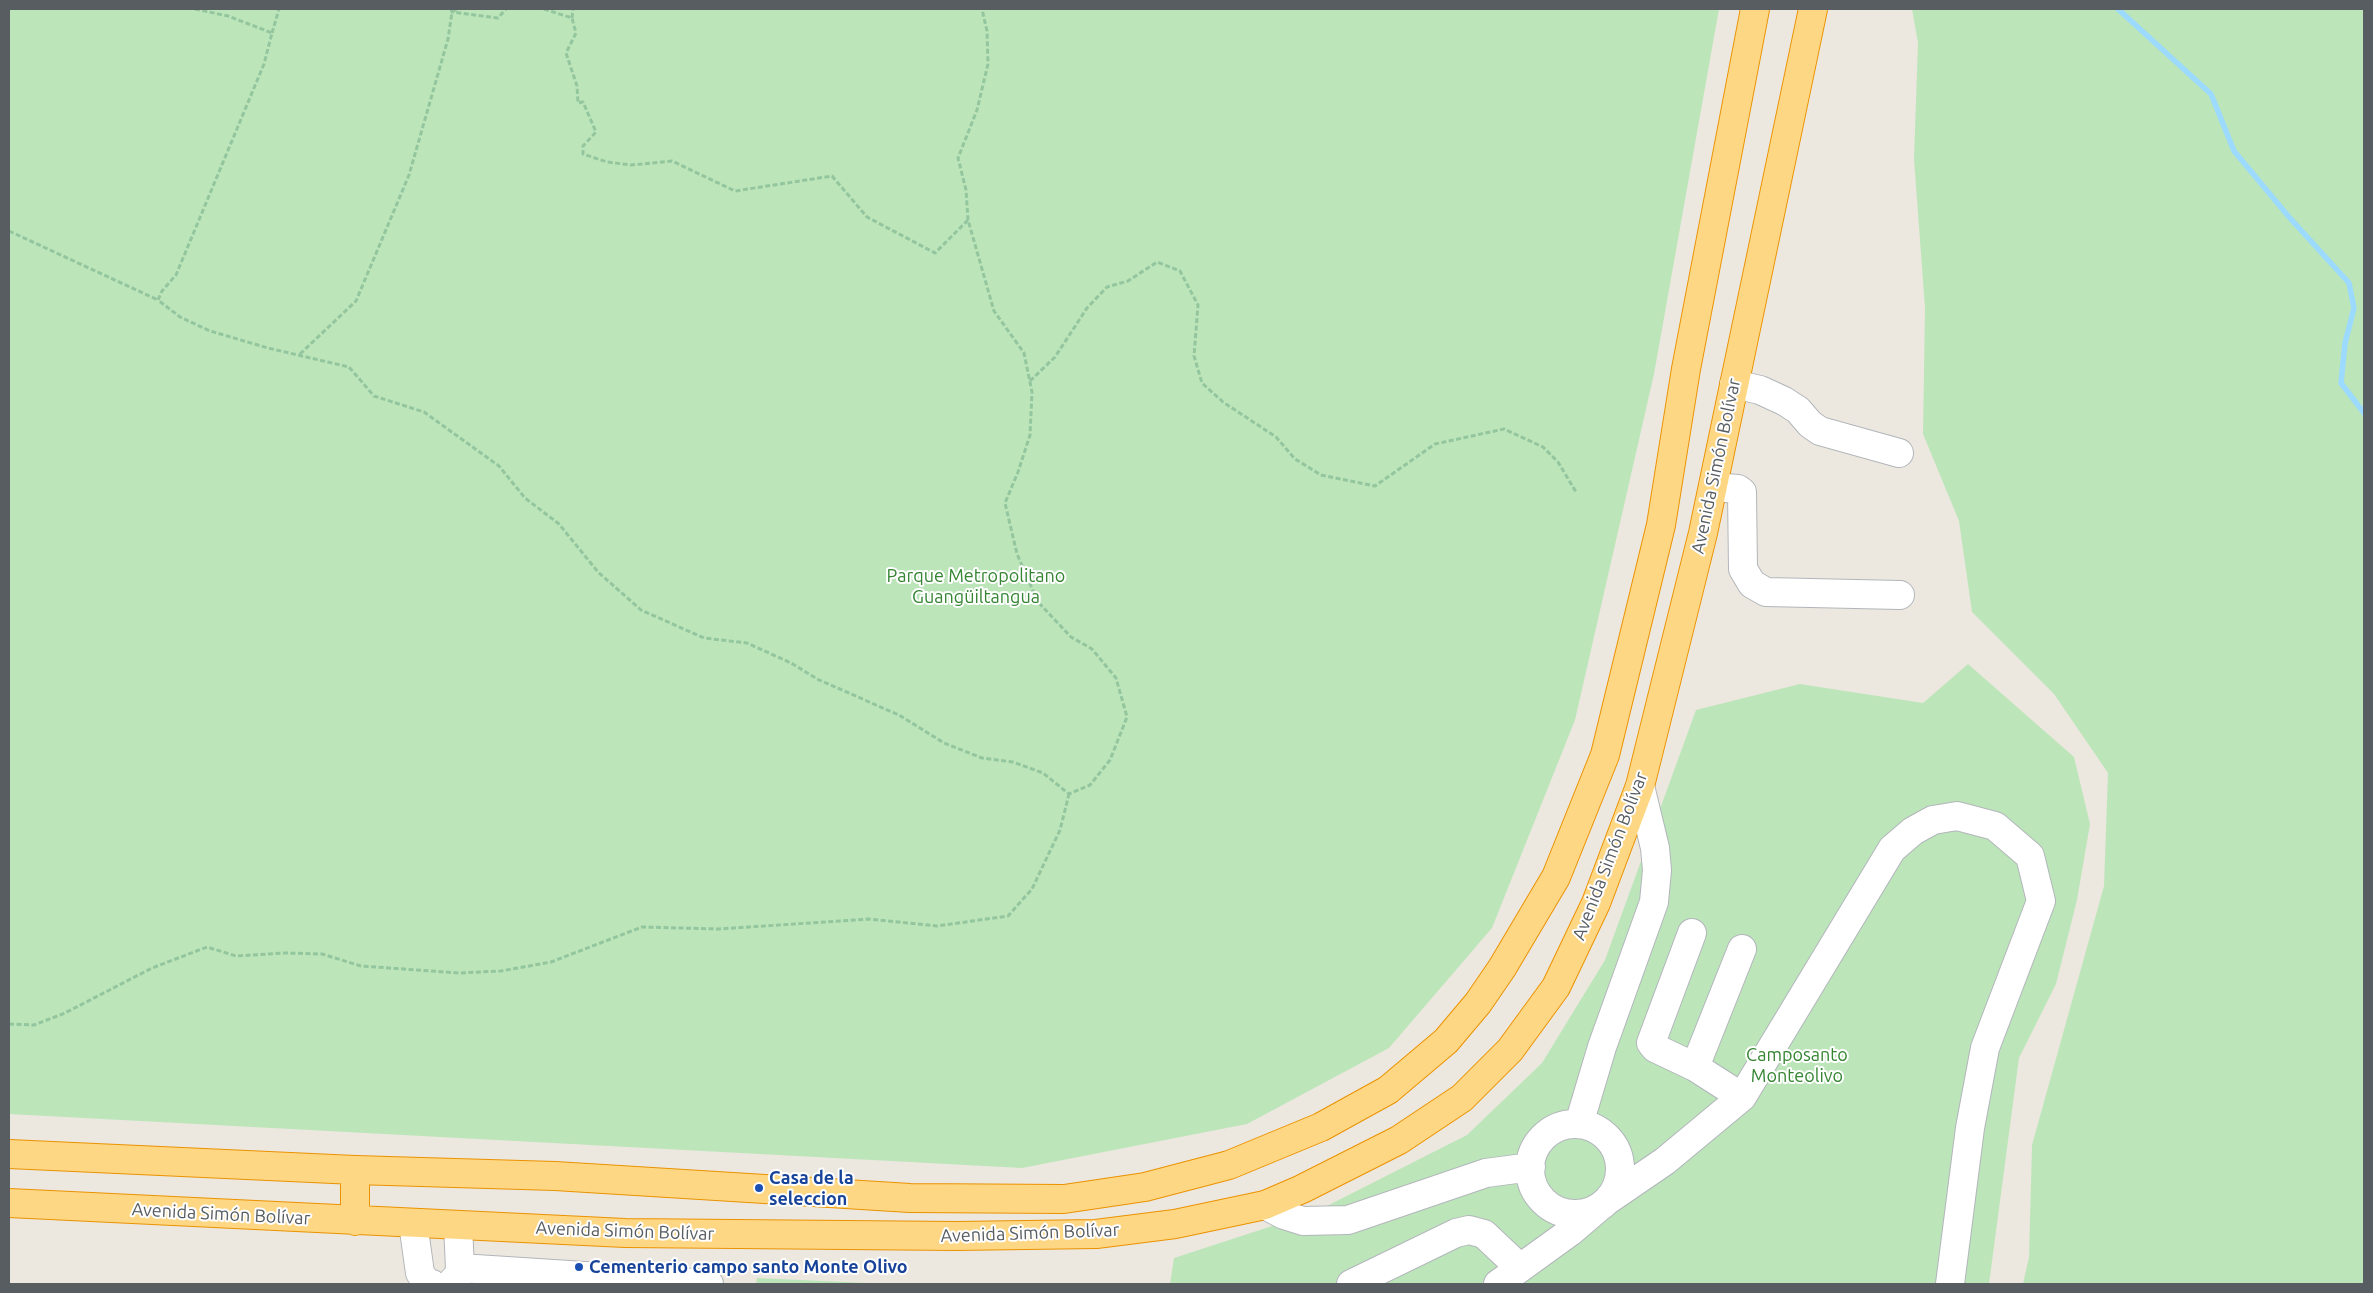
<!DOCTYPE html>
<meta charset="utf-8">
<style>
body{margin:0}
#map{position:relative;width:2373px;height:1293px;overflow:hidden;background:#ece8df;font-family:Ubuntu,sans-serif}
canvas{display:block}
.frame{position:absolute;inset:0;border:10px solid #585d61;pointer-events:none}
</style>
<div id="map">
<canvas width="2373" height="1293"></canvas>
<div class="frame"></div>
</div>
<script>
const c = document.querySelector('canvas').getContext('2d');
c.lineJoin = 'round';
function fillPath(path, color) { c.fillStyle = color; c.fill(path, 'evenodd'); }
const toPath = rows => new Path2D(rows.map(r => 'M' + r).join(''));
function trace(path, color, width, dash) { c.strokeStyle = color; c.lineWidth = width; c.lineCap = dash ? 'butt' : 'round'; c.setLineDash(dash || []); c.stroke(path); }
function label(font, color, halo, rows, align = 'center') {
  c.font = font + ' Ubuntu,sans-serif'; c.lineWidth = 4; c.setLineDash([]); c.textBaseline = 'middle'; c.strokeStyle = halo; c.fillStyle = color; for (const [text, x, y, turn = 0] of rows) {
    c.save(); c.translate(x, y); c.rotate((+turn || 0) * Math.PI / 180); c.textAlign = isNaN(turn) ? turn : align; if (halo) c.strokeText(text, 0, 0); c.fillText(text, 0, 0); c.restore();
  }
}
const green = toPath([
 [9,9,1719,9,1654,374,1575,720,1492,928,1389,1048,1247,1124,1022,1168,9,1114],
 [1912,9,2364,9,2364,1284,2023,1284,2029,1257,2032,1145,2104,886,2108,773,2054,694,1972,612,1959,521,1923,434,1925,308,1914,159,1918,43],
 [1968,664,2074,757,2090,824,2077,900,2056,984,2019,1058,1989,1284,1170,1284,1174,1258,1315,1212,1467,1135,1542,1063,1605,960,1696,710,1800,684,1923,703],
 [757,1278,891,1284,756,1284]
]);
const stream = toPath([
 [2118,9,2211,94,2234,151,2289,217,2349,283,2354,308,2345,343,2341,383,2364,413]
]);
const path = toPath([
 [195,9,228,16,272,33,264,64,176,275,162,291,158,300,180,317,210,331,268,348,349,367,374,396,424,412,499,466,525,498,559,524,598,572,641,610,704,638,747,643,791,663,819,680,899,715,944,743,982,758,1013,762,1043,773,1069,794,1090,785,1110,760,1127,717,1116,678,1092,649,1071,637,1038,602,1017,554,1005,503,1018,472,1030,435,1032,392,1024,353,994,311,968,220,966,190,958,158,977,110,988,64,987,31,982,9],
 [451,9,452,12,498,18,506,9],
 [544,9,572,18,576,33,566,53,577,86,578,103,583,102,596,132,583,146,583,154,607,162,631,165,672,161,735,191,832,176,867,217,935,253,968,220],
 [572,18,573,9],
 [272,33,279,9],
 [9,231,158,300],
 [300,354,356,301,409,175,448,39,452,12,457,9],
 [1030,381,1055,357,1087,308,1107,287,1128,281,1157,262,1180,271,1198,305,1194,356,1202,383,1223,402,1276,437,1295,459,1321,475,1375,486,1435,444,1504,429,1543,447,1558,462,1576,492],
 [9,1024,34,1025,65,1013,152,968,207,947,236,956,285,953,322,954,361,966,459,973,501,971,551,962,642,927,719,929,869,919,937,926,1008,916,1032,889,1060,830,1069,794]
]);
const minor = toPath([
 [1734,384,1760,390,1784,401,1798,410,1810,424,1820,431,1899,453],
 [1713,487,1738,489,1742,492,1743,569,1752,584,1766,592,1900,595],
 [1692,933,1651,1043,1655,1048,1695,1067,1742,1097],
 [1695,1067,1742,949],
 [1579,1124,1602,1047,1654,902,1657,870,1655,848,1640,786],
 '1530 1169a45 45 0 1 1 90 0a45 45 0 1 1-90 0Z',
 [1608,1200,1665,1161,1742,1097,1892,849,1913,831,1933,820,1957,816,1995,826,2030,856,2041,901,1985,1048,1970,1128,1950,1284],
 [1265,1205,1284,1215,1303,1221,1348,1220,1486,1173,1531,1167],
 [413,1223,420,1273,427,1283,432,1284],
 [460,1268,709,1284],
 [452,1282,458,1276,460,1268,458,1225],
 [1351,1284,1456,1233,1469,1230,1484,1234,1520,1268],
 [1498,1284,1570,1232,1597,1209]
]);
const highway = toPath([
 [9,1154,355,1170,555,1176,910,1198,1064,1199,1145,1187,1229,1165,1321,1127,1388,1090,1446,1041,1478,1003,1502,968,1556,877,1605,755,1661,525,1686,369,1755,9],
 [9,1203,625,1233,956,1236,1096,1234,1175,1224,1265,1205,1302,1189,1399,1140,1462,1098,1510,1050,1556,987,1596,903,1640,786,1703,533,1813,9],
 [355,1221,355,1170]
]);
const markers = [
 [759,1188,5,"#1a4fb4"],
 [579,1267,5,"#1a4fb4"]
];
const streetNames = [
 ["Avenida Simón Bolívar",1716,466,-78],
 ["Avenida Simón Bolívar",1610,856,-69],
 ["Avenida Simón Bolívar",221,1214,3],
 ["Avenida Simón Bolívar",625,1231,2],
 ["Avenida Simón Bolívar",1030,1233,-2]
];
const parkNames = [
 ["Parque Metropolitano",976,576],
 ["Guangüiltangua",976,597],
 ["Camposanto",1797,1055],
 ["Monteolivo",1797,1076]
];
const transitNames = [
 ["Casa de la",769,1178],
 ["seleccion",769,1199],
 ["Cementerio campo santo Monte Olivo",589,1267]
];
fillPath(green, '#bde5ba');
trace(stream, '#9cdbff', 5.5);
trace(minor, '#b2b6bb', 30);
trace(highway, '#eb9200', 30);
trace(path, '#93c69e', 3, [5, 2.5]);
trace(minor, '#fff', 28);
trace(highway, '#fed784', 28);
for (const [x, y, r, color] of markers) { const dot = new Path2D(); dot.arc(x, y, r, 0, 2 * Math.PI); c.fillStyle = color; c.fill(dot); trace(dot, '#fff', 2); }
label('18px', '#585d61', '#fff', streetNames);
label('18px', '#358533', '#fff', parkNames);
label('bold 18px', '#164399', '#fff', transitNames, 'left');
</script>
